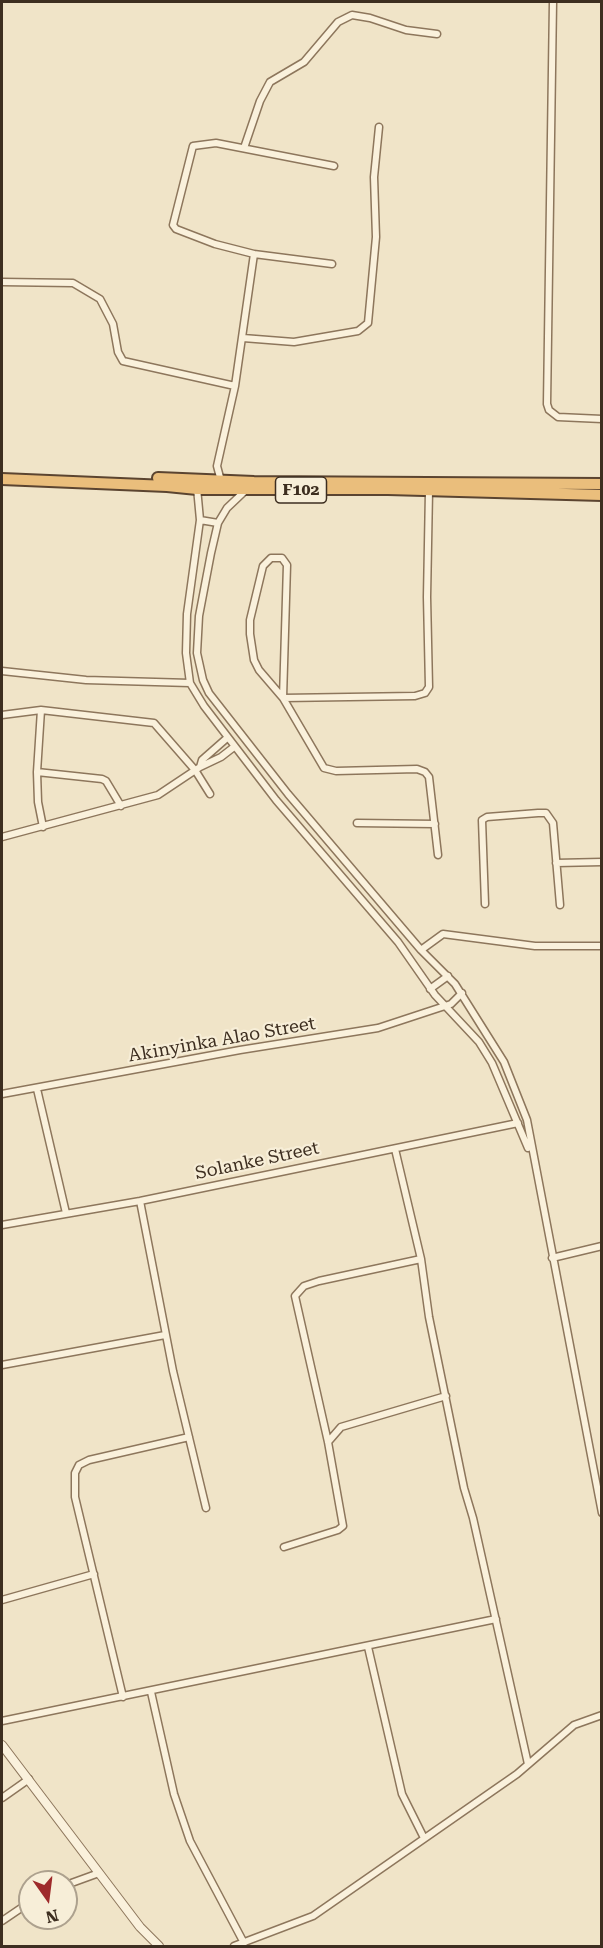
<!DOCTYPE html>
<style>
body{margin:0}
#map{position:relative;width:603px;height:1948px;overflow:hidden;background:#f0e4c8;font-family:"Roboto Serif",serif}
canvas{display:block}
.frame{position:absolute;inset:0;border:3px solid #3d2e20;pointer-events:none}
.north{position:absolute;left:18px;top:1870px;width:60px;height:60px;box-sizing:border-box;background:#f7eed8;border:2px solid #ada18e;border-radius:50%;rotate:166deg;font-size:16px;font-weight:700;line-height:24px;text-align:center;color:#3d2e20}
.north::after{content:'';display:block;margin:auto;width:21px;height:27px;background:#9e2a2b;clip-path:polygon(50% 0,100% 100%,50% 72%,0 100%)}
</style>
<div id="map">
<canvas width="603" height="1948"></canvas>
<div class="frame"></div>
<div class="north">N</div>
</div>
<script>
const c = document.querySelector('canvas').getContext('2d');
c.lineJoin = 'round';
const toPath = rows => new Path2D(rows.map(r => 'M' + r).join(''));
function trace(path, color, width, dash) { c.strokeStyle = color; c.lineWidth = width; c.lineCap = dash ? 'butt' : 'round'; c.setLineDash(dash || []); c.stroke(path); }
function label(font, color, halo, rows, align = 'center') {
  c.font = font + ' "Roboto Serif",serif'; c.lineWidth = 4.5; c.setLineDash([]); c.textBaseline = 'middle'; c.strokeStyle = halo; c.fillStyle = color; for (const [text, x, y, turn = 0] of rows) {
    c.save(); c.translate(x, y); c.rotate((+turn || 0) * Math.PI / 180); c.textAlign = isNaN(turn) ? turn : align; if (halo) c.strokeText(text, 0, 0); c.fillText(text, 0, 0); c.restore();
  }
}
const minor = toPath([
 [553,2,547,404,549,410,558,417,602,419],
 [244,148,260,101,270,82,304,62,338,22,352,15,370,18,406,30,437,34],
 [254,254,332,264],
 [2,282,73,283,100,299,113,324,118,352,123,361,235,386],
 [243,338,294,342,358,331,368,323,376,237,374,177,379,127],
 [221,481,217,466,235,386,254,254,215,244,176,229,173,225,193,146,216,143,334,166],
 [197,488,200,520,187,614,186,653,190,683,204,706,276,800,398,942,435,995,479,1042,492,1063,528,1148],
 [247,489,227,508,218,523,211,553,199,616,197,653,203,680,209,693,288,794,421,950,455,984,504,1062,527,1120,602,1513],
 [429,491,427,597,429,687,425,693,415,696,283,698,259,670,254,660,250,634,250,620,263,566,271,558,282,558,287,565,283,698,324,768,336,771,417,769,425,772,429,777,438,855],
 [200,520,218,523],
 [2,671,86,680,190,683],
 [41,710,37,772,38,802,43,827],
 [2,715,41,710,154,723,195,770,210,794],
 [200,767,202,760,227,738],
 [37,772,102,779,106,781,121,806],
 [357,823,435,824],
 [2,837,158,795,200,767,221,757,234,747],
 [556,863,602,862],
 [485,904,482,820,487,817,538,813,546,813,553,823,560,905],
 [421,950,443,934,535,946,602,946],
 [430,989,448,976],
 [37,1089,66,1213],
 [2,1094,240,1050,378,1028,451,1004,462,993],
 [395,1149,421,1259,429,1317,464,1488,473,1518,528,1764],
 [140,1201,173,1371,206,1508],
 [2,1225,140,1201,518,1123],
 [552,1258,602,1246],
 [2,1365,165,1335],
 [328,1442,341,1427,446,1396],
 [284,1547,338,1530,343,1526,328,1442,295,1296,304,1286,319,1281,421,1259],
 [2,1600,94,1574],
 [368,1647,402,1794,424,1838],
 [151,1692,174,1794,190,1841,244,1943],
 [123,1697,75,1497,75,1473,79,1465,89,1460,189,1437],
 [2,1721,496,1619],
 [2,1798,29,1779],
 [66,1885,99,1873],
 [2,1921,30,1902],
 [234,1946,313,1916,517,1774,574,1725,602,1715]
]);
const tertiary = toPath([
 [2,1745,140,1927,159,1946]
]);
const trunk = toPath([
 [158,478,254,482,602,484],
 [2,479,167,486,197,489,388,489,602,495]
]);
const shields = [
 [301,490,51]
];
const shieldNames = [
 ["F102",301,490]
];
const streetNames = [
 ["Akinyinka Alao Street",222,1040,-10],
 ["Solanke Street",257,1161,-12]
];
trace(minor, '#8d765c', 9);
trace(tertiary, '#8d765c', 10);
trace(trunk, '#5b4430', 14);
trace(minor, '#faf1dc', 6);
trace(tertiary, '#faf1dc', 8);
trace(trunk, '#eabe7c', 10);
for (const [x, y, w] of shields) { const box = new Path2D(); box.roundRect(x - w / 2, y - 13, w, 26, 4.5); c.fillStyle = '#f7eed8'; c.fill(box); trace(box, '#3d2e20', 1.5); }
label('bold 16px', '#3d2e20', null, shieldNames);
label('18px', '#3d2e20', '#f7eed8', streetNames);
</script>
